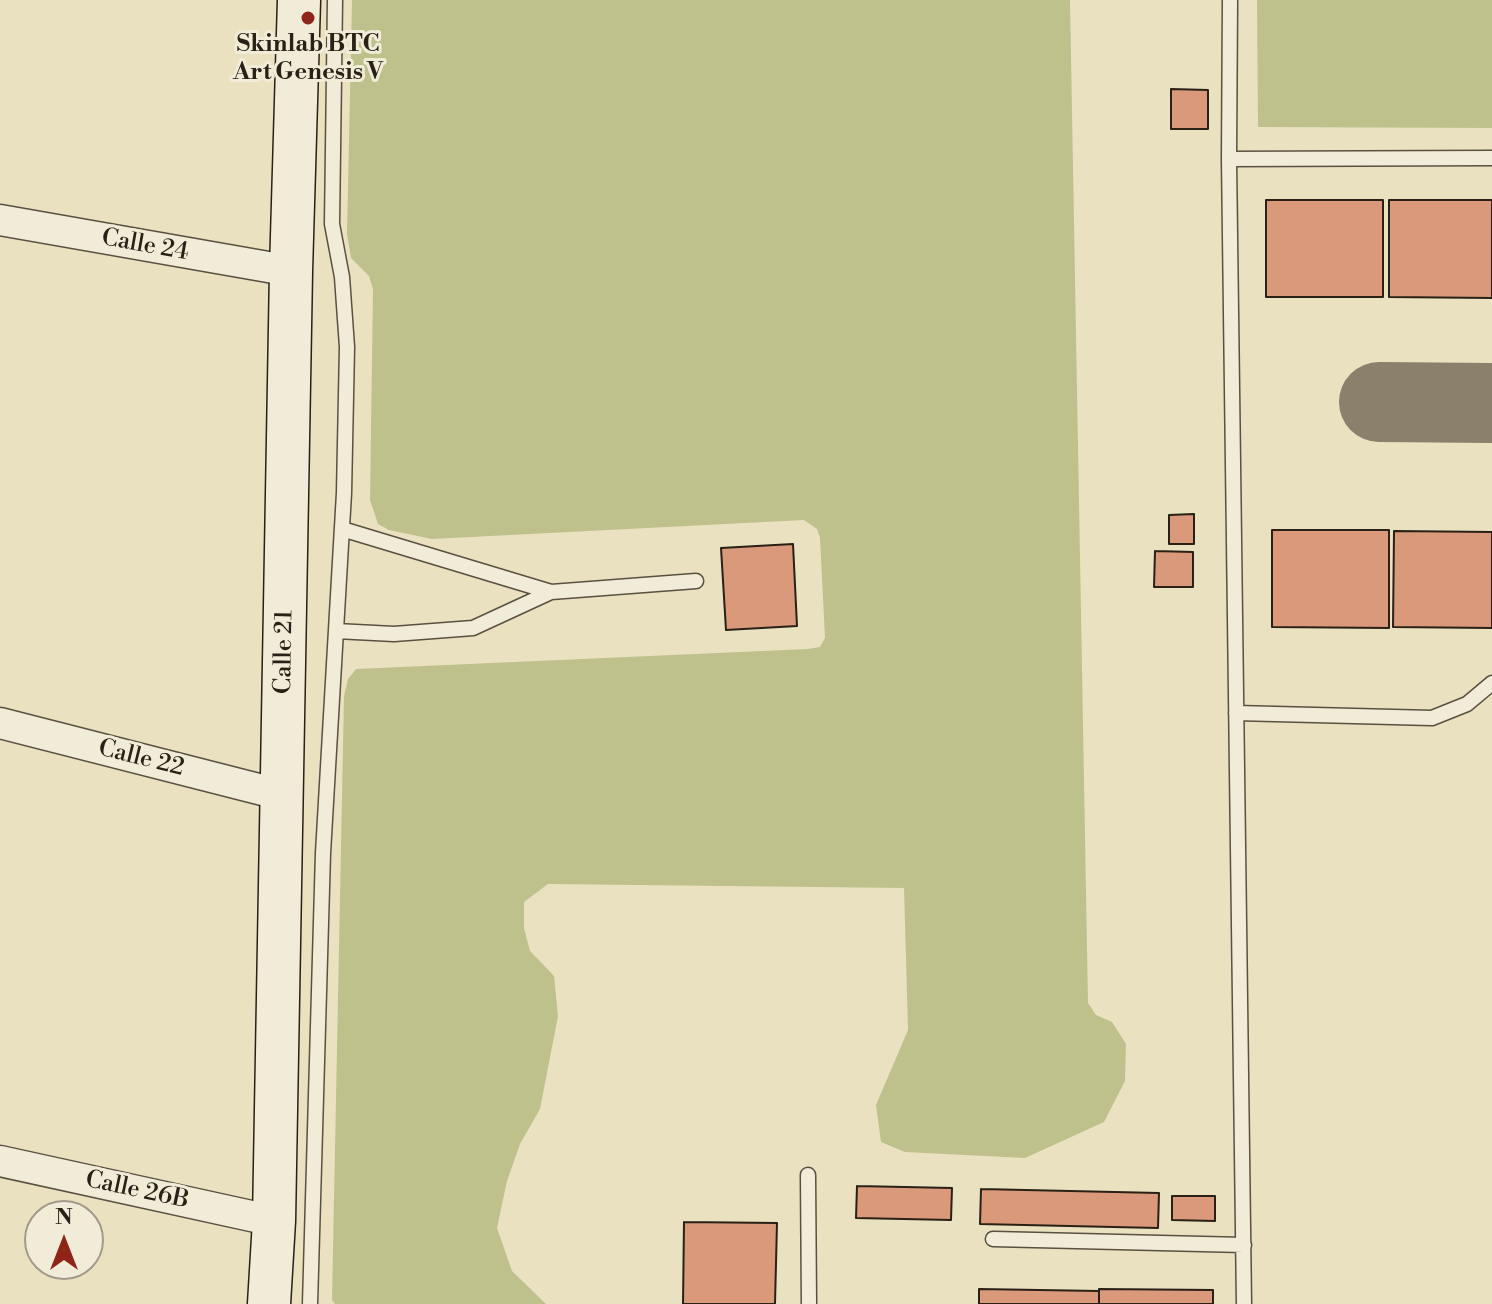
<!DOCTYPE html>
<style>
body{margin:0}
#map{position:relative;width:1492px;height:1304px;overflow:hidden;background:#eae1c1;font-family:"Libre Bodoni",serif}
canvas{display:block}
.north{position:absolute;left:24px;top:1200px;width:80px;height:80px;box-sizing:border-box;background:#f1ecd7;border:2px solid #a19a8a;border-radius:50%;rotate:0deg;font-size:22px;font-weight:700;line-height:32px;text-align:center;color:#292016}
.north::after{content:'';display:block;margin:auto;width:28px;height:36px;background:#8f2418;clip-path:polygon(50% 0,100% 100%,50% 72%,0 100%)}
</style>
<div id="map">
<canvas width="1492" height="1304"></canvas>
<div class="north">N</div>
</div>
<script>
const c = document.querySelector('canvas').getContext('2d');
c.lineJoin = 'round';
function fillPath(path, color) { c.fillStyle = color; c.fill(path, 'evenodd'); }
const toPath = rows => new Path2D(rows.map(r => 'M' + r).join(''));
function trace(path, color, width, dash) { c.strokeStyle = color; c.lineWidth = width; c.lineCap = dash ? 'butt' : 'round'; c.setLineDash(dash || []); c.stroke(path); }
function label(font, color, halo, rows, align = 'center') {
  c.font = font + ' "Libre Bodoni",serif'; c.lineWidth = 6; c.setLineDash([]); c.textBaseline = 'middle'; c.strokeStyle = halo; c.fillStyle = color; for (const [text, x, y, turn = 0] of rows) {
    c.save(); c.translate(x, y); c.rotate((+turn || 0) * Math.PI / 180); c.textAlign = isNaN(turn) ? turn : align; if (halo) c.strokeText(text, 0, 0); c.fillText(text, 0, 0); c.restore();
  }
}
const green = toPath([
 [352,0,1070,0,1088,1003,1096,1015,1112,1022,1126,1044,1125,1081,1104,1122,1025,1158,905,1152,881,1142,876,1105,908,1030,904,888,548,884,524,902,524,928,530,951,554,976,558,1016,540,1109,520,1144,507,1181,497,1228,512,1271,546,1304,335,1304,332,1300,344,696,348,679,356,669,808,649,820,647,825,638,820,538,817,529,804,520,432,539,389,530,378,524,370,500,373,289,369,276,351,258,347,234],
 [1257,0,1492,0,1492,128,1258,127]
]);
const taxiway = toPath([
 [1379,402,1492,403]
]);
const building = toPath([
 [1171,89,1208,90,1208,129,1171,129,1171,89],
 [1266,200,1383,200,1383,297,1266,297,1266,200],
 [1389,200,1492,200,1492,298,1389,297,1389,200],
 [1194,514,1194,544,1169,544,1169,515,1194,514],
 [1272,530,1389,530,1389,628,1272,627,1272,530],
 [1394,531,1492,532,1492,628,1393,627,1394,531],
 [793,544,797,626,726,630,721,548,793,544],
 [1155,551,1193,552,1193,587,1154,587,1155,551],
 [857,1186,952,1188,951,1220,856,1218,857,1186],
 [981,1189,1159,1193,1158,1228,980,1224,981,1189],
 [1172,1196,1215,1196,1215,1221,1172,1220,1172,1196],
 [684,1222,777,1223,775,1304,683,1304,684,1222],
 [979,1289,1099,1291,1099,1304,979,1304,979,1289],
 [1099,1289,1213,1290,1213,1304,1099,1304,1099,1289]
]);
const lane = toPath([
 [1230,0,1229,159,1244,1304],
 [1229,159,1492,158],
 [342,529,551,592],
 [336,631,394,634,473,628,551,592,696,581],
 [1236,713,1432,718,1467,704,1492,683],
 [808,1175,809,1304],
 [993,1239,1244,1245],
 [310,1304,323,853,344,493,347,347,342,277,332,224,335,0]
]);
const street = toPath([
 [0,220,291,271],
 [0,723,282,795],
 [0,1161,274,1221]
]);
const secondary = toPath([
 [269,1304,274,1221,291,271,299,0]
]);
const markers = [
 [308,18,8,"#8f2418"]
];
const poiNames = [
 ["Skinlab BTC",308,45],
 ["Art Genesis V",308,73]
];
const streetNames = [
 ["Calle 24",145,246,10],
 ["Calle 21",285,652,-89],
 ["Calle 22",141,759,14],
 ["Calle 26B",137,1191,12]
];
fillPath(green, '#bfc18d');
trace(taxiway, '#8a806c', 80);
fillPath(building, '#da997b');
trace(building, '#292016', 2);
trace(lane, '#595041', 17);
trace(street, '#595041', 33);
trace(secondary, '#292016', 45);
trace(lane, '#f1ecd7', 14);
trace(street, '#f1ecd7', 30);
trace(secondary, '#f1ecd7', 42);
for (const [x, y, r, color] of markers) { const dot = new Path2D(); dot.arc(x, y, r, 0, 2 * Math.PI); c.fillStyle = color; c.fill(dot); trace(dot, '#f1ecd7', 3); }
label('bold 24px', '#292016', '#f1ecd7', poiNames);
label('24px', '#292016', '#f1ecd7', streetNames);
</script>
